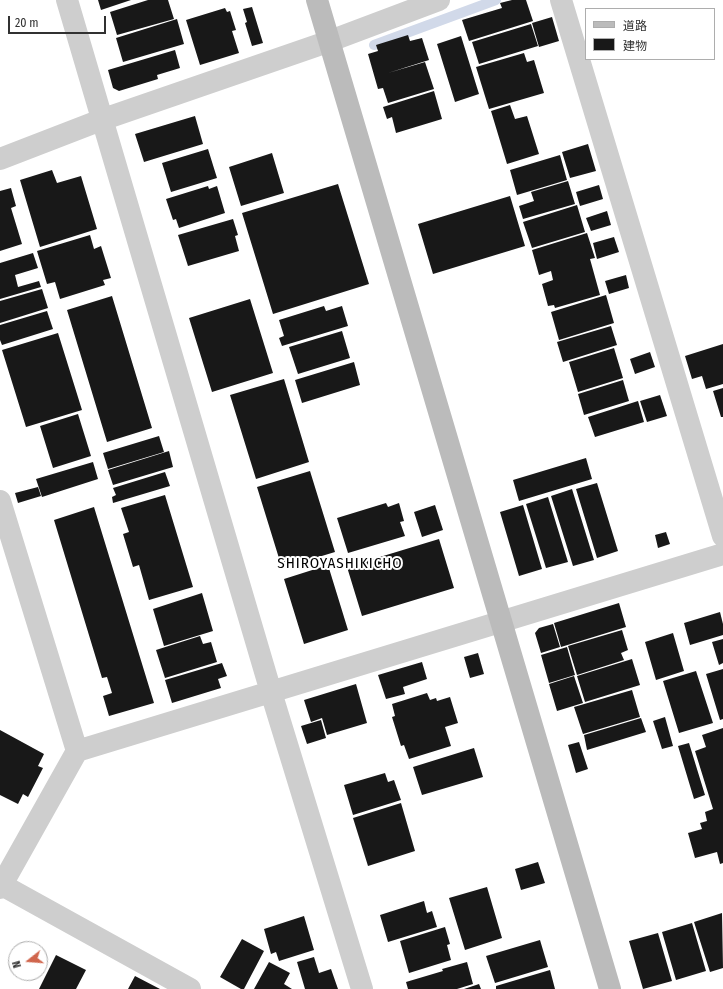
<!DOCTYPE html>
<meta charset="utf-8">
<style>
body{margin:0}
#map{position:relative;width:723px;height:989px;overflow:hidden;background:#fff;font-family:"Fira Sans Condensed","Noto Sans JP",sans-serif}
canvas{display:block}
.legend{position:absolute;left:585px;top:8px;width:130px;height:52px;box-sizing:border-box;background:#fff;border:1px solid #adadad;margin:0;padding:5px 7px;list-style:none;font-size:12px;color:#313131}
.legend li{display:flex;align-items:center;gap:8px;height:20px}
.legend b{width:20px;border:1px solid #adadad}
.north{position:absolute;left:8px;top:941px;width:40px;height:40px;box-sizing:border-box;background:#fff;border:1px solid #adadad;border-radius:50%;rotate:253deg;font-size:11px;font-weight:700;line-height:16px;text-align:center;color:#313131}
.north::after{content:'';display:block;margin:auto;width:14px;height:18px;background:#d0654c;clip-path:polygon(50% 0,100% 100%,50% 72%,0 100%)}
.scale{position:absolute;left:8px;top:16px;width:98px;height:18px;box-sizing:border-box;border:2px solid #313131;border-top:0;padding-left:5px;font-size:12px;line-height:14px;white-space:nowrap;color:#313131;-webkit-text-stroke:3px #fff;paint-order:stroke}
</style>
<div id="map">
<canvas width="723" height="989"></canvas>
<ul class="legend">
<li><b style="height:5px;background:#bbb"></b>道路</li>
<li><b style="height:11px;background:#181818"></b>建物</li>
</ul>
<div class="north">N</div>
<div class="scale">20 m</div>
</div>
<script>
const c = document.querySelector('canvas').getContext('2d');
c.lineJoin = 'round';
const toPath = rows => new Path2D(rows.map(r => 'M' + r).join(''));
function trace(path, color, width, dash) { c.strokeStyle = color; c.lineWidth = width; c.lineCap = dash ? 'butt' : 'round'; c.setLineDash(dash || []); c.stroke(path); }
function fillPath(path, color) { c.fillStyle = color; c.fill(path, 'evenodd'); }
function label(font, color, halo, rows, align = 'center') {
  c.font = font + ' "Fira Sans Condensed",sans-serif'; c.lineWidth = 4; c.setLineDash([]); c.textBaseline = 'middle'; c.strokeStyle = halo; c.fillStyle = color; for (const [text, x, y, turn = 0] of rows) {
    c.save(); c.translate(x, y); c.rotate((+turn || 0) * Math.PI / 180); c.textAlign = isNaN(turn) ? turn : align; if (halo) c.strokeText(text, 0, 0); c.fillText(text, 0, 0); c.restore();
  }
}
const stream = toPath([
 [374,45,496,0]
]);
const building = toPath([
 [98,0,131,0,101,10],
 [148,0,168,0,174,19,117,35,110,12],
 [512,0,526,0,533,21,469,41,462,20,502,8,500,3],
 [252,7,263,43,252,46,245,23,247,22,243,9],
 [225,8,227,12,230,11,236,30,232,31,239,53,200,65,186,20],
 [552,17,559,41,539,47,532,23],
 [177,19,184,44,123,62,116,38],
 [531,24,538,46,479,64,472,42],
 [408,35,410,41,422,38,429,60,388,73,425,62,434,89,388,103,383,88,378,89,368,54,378,51,376,45],
 [461,36,479,94,455,102,437,44],
 [175,50,180,68,157,75,158,79,119,91,113,88,108,70],
 [524,53,527,62,534,60,544,93,489,109,476,67],
 [434,91,442,119,396,133,392,117,387,119,383,107],
 [510,105,515,119,527,116,539,154,507,164,491,111],
 [195,116,203,144,144,162,135,134],
 [588,144,596,171,570,178,562,152],
 [208,149,217,178,171,192,162,163],
 [272,153,284,193,241,206,229,167],
 [560,155,567,180,517,195,510,170],
 [52,170,57,183,81,176,97,229,40,247,20,180],
 [568,181,575,204,523,219,519,206,534,201,531,192],
 [338,184,369,284,273,314,242,213],
 [599,185,603,199,580,206,576,192],
 [208,186,209,189,217,186,225,213,179,228,176,219,173,220,166,199],
 [11,188,16,206,11,208,22,244,0,251,0,191],
 [510,196,525,246,433,274,418,224],
 [577,205,585,232,532,248,523,222],
 [607,211,611,225,591,231,586,218],
 [233,219,238,235,235,236,239,251,188,266,178,235],
 [587,233,595,258,590,259,600,295,555,308,554,305,548,306,542,284,553,280,551,271,539,275,532,250],
 [90,235,94,249,101,246,111,278,103,280,105,285,60,299,55,282,47,284,37,251],
 [614,237,619,252,597,259,593,243],
 [33,253,38,268,15,275,18,287,39,281,41,287,0,299,0,263],
 [626,275,629,288,609,294,605,281],
 [42,289,48,308,0,323,0,301],
 [606,295,614,323,559,340,551,312],
 [112,296,152,428,107,442,67,310],
 [250,299,273,373,212,392,189,318],
 [324,306,326,311,342,306,348,326,282,346,279,338,284,336,279,320],
 [47,311,53,329,2,345,0,340,0,325],
 [611,326,617,345,563,362,557,342],
 [342,331,350,358,298,374,289,347],
 [58,333,82,410,26,427,2,350],
 [723,344,723,384,706,389,702,376,692,379,685,356],
 [614,348,623,378,578,392,569,362],
 [650,352,655,367,635,374,630,359],
 [354,362,360,385,302,403,295,380],
 [284,379,309,462,256,479,230,395],
 [623,380,629,401,584,415,578,394],
 [723,388,723,417,721,417,713,391],
 [660,395,667,416,647,422,640,401],
 [638,401,644,422,595,437,588,417],
 [78,414,91,456,53,468,40,426],
 [159,436,164,452,108,469,103,453],
 [169,451,173,467,113,485,108,470],
 [586,458,592,479,519,501,513,480],
 [93,462,98,479,42,497,36,479],
 [310,471,335,552,282,568,257,487],
 [165,472,170,486,113,503,112,497,116,495,113,488],
 [597,483,618,551,597,558,576,489],
 [38,487,41,496,18,503,15,493],
 [572,489,594,560,573,566,551,496],
 [165,495,193,587,149,600,139,565,133,567,123,534,129,532,121,508],
 [548,497,568,562,546,568,526,504],
 [386,503,388,507,399,503,404,521,400,522,405,536,348,553,337,518],
 [435,505,443,530,422,537,414,512],
 [523,505,542,569,519,576,500,512],
 [94,507,154,703,109,716,103,696,112,693,107,677,102,678,54,520],
 [666,532,670,544,658,548,655,535],
 [439,539,454,588,362,616,347,567],
 [328,565,348,630,304,644,284,579],
 [202,593,213,631,164,646,153,609],
 [619,603,626,627,561,647,554,623],
 [720,612,723,624,723,635,690,645,684,623],
 [553,624,560,647,541,653,535,633,539,628],
 [622,630,628,650,621,653,624,660,577,675,568,646],
 [673,633,684,671,656,680,645,642],
 [200,636,203,644,211,642,217,662,165,678,156,650],
 [723,639,723,663,719,665,712,642],
 [567,647,575,675,549,683,541,655],
 [478,653,484,674,470,678,464,657],
 [632,659,640,685,585,702,577,676],
 [422,662,427,679,403,687,405,694,386,699,378,675],
 [222,663,227,676,218,679,221,688,172,703,165,680],
 [723,669,723,719,720,720,706,674],
 [696,671,713,723,679,733,663,681],
 [574,676,583,703,557,711,549,684],
 [356,684,367,723,327,735,322,718,311,722,304,700],
 [632,690,640,717,583,734,574,707],
 [427,693,430,700,436,698,437,701,450,697,458,723,445,727,451,746,409,759,404,745,401,746,392,717,395,716,392,704],
 [665,717,673,746,662,749,653,721],
 [641,718,646,732,587,750,584,735],
 [321,720,326,738,307,744,301,726],
 [723,728,723,863,720,864,717,852,695,858,688,833,702,829,700,823,707,821,705,812,713,809,695,751,706,747,702,735],
 [0,730,44,754,38,766,43,768,28,797,23,794,18,804,0,795],
 [579,742,588,769,576,773,568,745],
 [689,743,705,795,694,799,678,746],
 [474,748,483,777,422,795,413,767],
 [385,773,388,782,394,780,401,800,353,815,344,785],
 [401,803,415,851,368,866,353,818],
 [538,862,545,883,521,890,515,869],
 [487,887,502,938,465,950,449,898],
 [424,901,427,913,432,911,437,927,388,942,380,915],
 [722,913,723,968,710,972,694,922],
 [304,916,314,950,279,961,276,952,271,954,264,929],
 [692,923,706,971,676,980,662,932],
 [445,927,450,944,447,945,451,960,409,973,400,941],
 [658,933,672,981,643,989,629,941],
 [242,939,264,951,244,989,241,989,220,977],
 [540,940,548,967,495,983,486,956],
 [56,955,86,970,76,989,39,989],
 [314,957,319,973,331,969,338,989,305,989,297,962],
 [269,962,290,973,284,984,292,989,254,989],
 [467,962,473,984,457,989,408,989,406,982,443,971,442,969],
 [550,970,555,989,496,989,496,986],
 [135,976,160,989,128,989],
 [479,984,481,989,464,989]
]);
const street = toPath([
 [67,0,271,692,362,989],
 [561,0,723,536],
 [0,159,101,120,330,41,439,0],
 [0,501,77,751],
 [0,884,190,989],
 [0,888,77,751,723,554]
]);
const secondary = toPath([
 [317,0,610,989]
]);
const quarterNames = [
 ["SHIROYASHIKICHO",340,564]
];
trace(stream, '#d1d9e9', 10);
fillPath(building, '#181818');
trace(street, '#cecece', 22);
trace(secondary, '#bbb', 22);
c.letterSpacing = '1px';
label('15px', '#000', '#fff', quarterNames);
c.letterSpacing = '0px';
</script>
